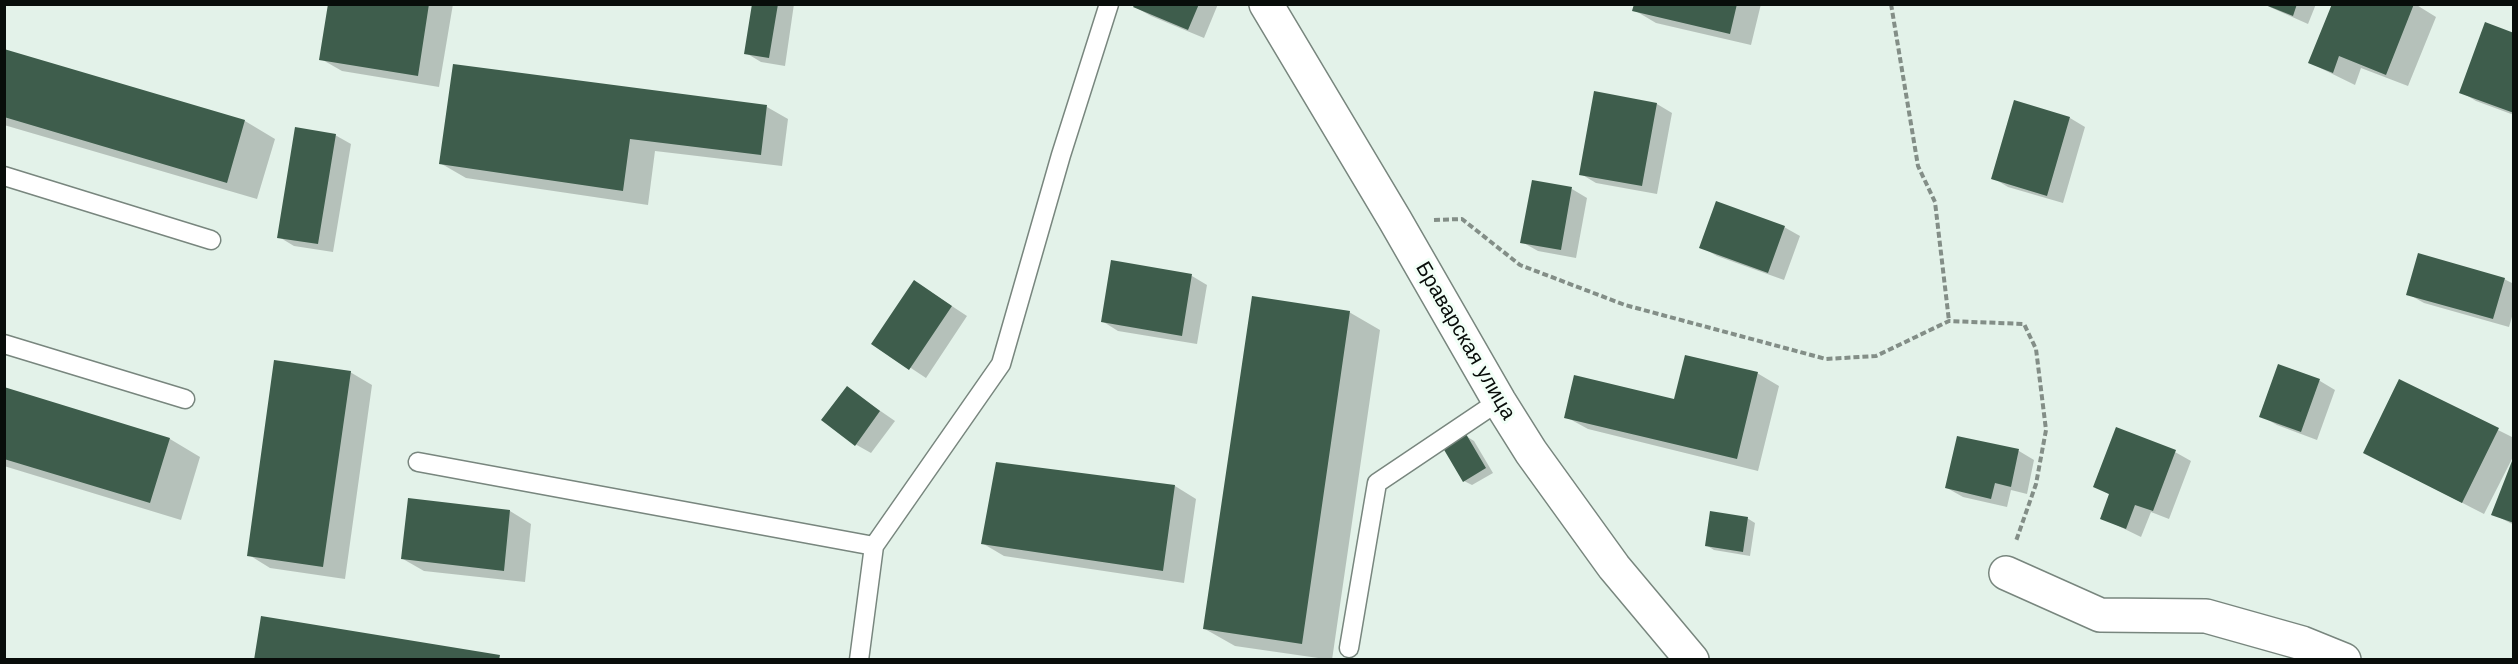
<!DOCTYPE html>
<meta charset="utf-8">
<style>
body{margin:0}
#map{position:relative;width:2518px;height:664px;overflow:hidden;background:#e3f2e9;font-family:Arial,sans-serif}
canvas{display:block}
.frame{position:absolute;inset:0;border:6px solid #080d0a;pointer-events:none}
</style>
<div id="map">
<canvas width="2518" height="664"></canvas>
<div class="frame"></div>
</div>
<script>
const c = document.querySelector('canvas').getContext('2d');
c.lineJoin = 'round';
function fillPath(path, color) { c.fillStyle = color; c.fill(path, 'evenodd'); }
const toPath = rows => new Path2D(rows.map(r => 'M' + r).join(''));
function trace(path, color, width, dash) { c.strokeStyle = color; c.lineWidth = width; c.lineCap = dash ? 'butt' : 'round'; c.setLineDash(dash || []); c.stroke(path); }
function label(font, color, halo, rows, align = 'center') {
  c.font = font + ' Arial,sans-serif'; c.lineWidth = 6; c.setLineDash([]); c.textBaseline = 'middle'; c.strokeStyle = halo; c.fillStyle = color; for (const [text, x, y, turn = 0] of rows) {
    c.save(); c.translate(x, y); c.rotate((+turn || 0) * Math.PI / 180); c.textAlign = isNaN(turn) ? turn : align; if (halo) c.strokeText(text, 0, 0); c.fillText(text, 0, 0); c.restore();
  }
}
const shadow = toPath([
 [330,4,453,4,439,87,342,71,321,59],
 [753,4,794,4,785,66,761,62,746,53],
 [1136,4,1218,4,1204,38,1151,16,1135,7],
 [1635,4,1761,4,1751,45,1656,23,1634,10],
 [2263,4,2316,4,2308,24],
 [2334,4,2415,4,2436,17,2408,86,2361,68,2355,85,2310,63],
 [2514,35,2514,115,2476,101,2461,92],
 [4,51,245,121,275,139,257,199,4,125],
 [1595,92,1657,104,1672,113,1657,194,1596,183,1581,174],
 [767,107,788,119,782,166,655,151,648,205,466,178,440,163],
 [2070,118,2085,127,2063,203,2008,187,1993,178],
 [335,135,351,144,333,252,294,246,279,237],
 [1572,189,1587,198,1576,258,1538,251,1522,242],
 [1784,227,1800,236,1784,280,1717,256,1701,247],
 [1192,276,1207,285,1197,344,1118,331,1102,321],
 [2504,279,2514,284,2514,310,2509,327,2424,303,2408,294],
 [929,291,967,316,926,378,873,343],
 [1349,312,1380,330,1332,660,1235,646,1205,629],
 [2279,366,2320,381,2335,390,2317,440,2277,425,2261,416],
 [350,372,372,385,345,579,270,568,249,555],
 [1757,373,1779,386,1758,471,1588,429,1566,417,1675,401],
 [2400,381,2514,438,2514,455,2484,514,2365,453],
 [4,388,170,439,200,457,181,520,4,466],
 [847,388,895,421,871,453,855,444],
 [2116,429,2175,452,2191,461,2169,519,2151,512,2141,537,2102,518,2110,495,2095,486],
 [1466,436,1474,441,1493,473,1472,485,1464,481],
 [1958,437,2019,451,2034,460,2027,494,2011,490,2007,507,1963,497,1947,488],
 [2514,463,2514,525,2493,514],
 [1175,486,1196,499,1184,583,1004,556,982,543],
 [510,511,531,524,525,582,424,571,403,559],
 [1747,518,1755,523,1750,556,1714,550,1706,545]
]);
const building = toPath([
 [328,4,429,4,418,76,319,60],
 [752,4,778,4,769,58,744,54],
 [1135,4,1199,4,1188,30,1133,7],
 [1634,4,1737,4,1730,34,1632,11],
 [2263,4,2297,4,2293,16],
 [2332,4,2414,4,2386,75,2339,56,2333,73,2308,63],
 [2485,22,2514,33,2514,113,2459,93],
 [4,49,245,120,227,183,4,117],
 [453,64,767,105,761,155,630,139,623,191,439,164],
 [1594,91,1657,103,1642,186,1579,175],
 [2014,100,2070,117,2047,196,1991,179],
 [295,127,336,134,318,244,277,238],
 [1532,180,1572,187,1561,250,1520,243],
 [1716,201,1785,226,1768,273,1699,248],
 [2418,253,2505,278,2493,319,2406,295],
 [1111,260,1192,274,1182,336,1101,322],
 [914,280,952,306,909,370,871,344],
 [1252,296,1350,311,1302,644,1203,629],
 [1685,355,1758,372,1737,459,1564,418,1574,375,1674,399],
 [274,360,351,371,323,567,247,556],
 [2278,364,2320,379,2301,432,2259,417],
 [2399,379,2499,428,2462,503,2363,453],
 [847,386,880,411,855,446,821,420],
 [4,387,170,438,150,503,4,459],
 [2116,427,2176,450,2153,511,2135,505,2126,529,2100,519,2109,494,2093,487],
 [1466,434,1486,468,1463,482,1443,448],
 [1957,436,2019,449,2011,487,1995,483,1991,499,1945,488],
 [2512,461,2514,461,2514,523,2491,515],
 [996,462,1175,485,1163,571,981,544],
 [408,498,510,510,504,571,401,559],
 [1710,511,1748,517,1743,552,1705,546],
 [261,616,500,655,499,660,254,660]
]);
const path = toPath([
 [1891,4,1918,166,1935,202,1949,321],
 [1434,220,1462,219,1520,265,1625,305,1826,359,1876,356,1949,321,2024,324,2036,349,2046,430,2036,484,2016,541]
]);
const service = toPath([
 [4,176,211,240],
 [4,344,185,399],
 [418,462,874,546],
 [1349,648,1377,483,1499,401],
 [859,660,874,546,1001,364,1061,155,1109,4]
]);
const minor = toPath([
 [2006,573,2100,615,2206,616,2302,643,2344,660]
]);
const secondary = toPath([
 [1266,4,1395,220,1499,401,1531,452,1614,567,1692,660]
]);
const streetNames = [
 ["Браварская улица",1465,341,60]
];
fillPath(shadow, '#0003');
fillPath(building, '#3e5d4c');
trace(service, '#78867e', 21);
trace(minor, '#78867e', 36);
trace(secondary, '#78867e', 36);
trace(path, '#838e87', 4, [6, 3]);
trace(service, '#fff', 18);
trace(minor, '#fff', 33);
trace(secondary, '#fff', 33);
label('21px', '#080d0a', '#f2fff7', streetNames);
</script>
